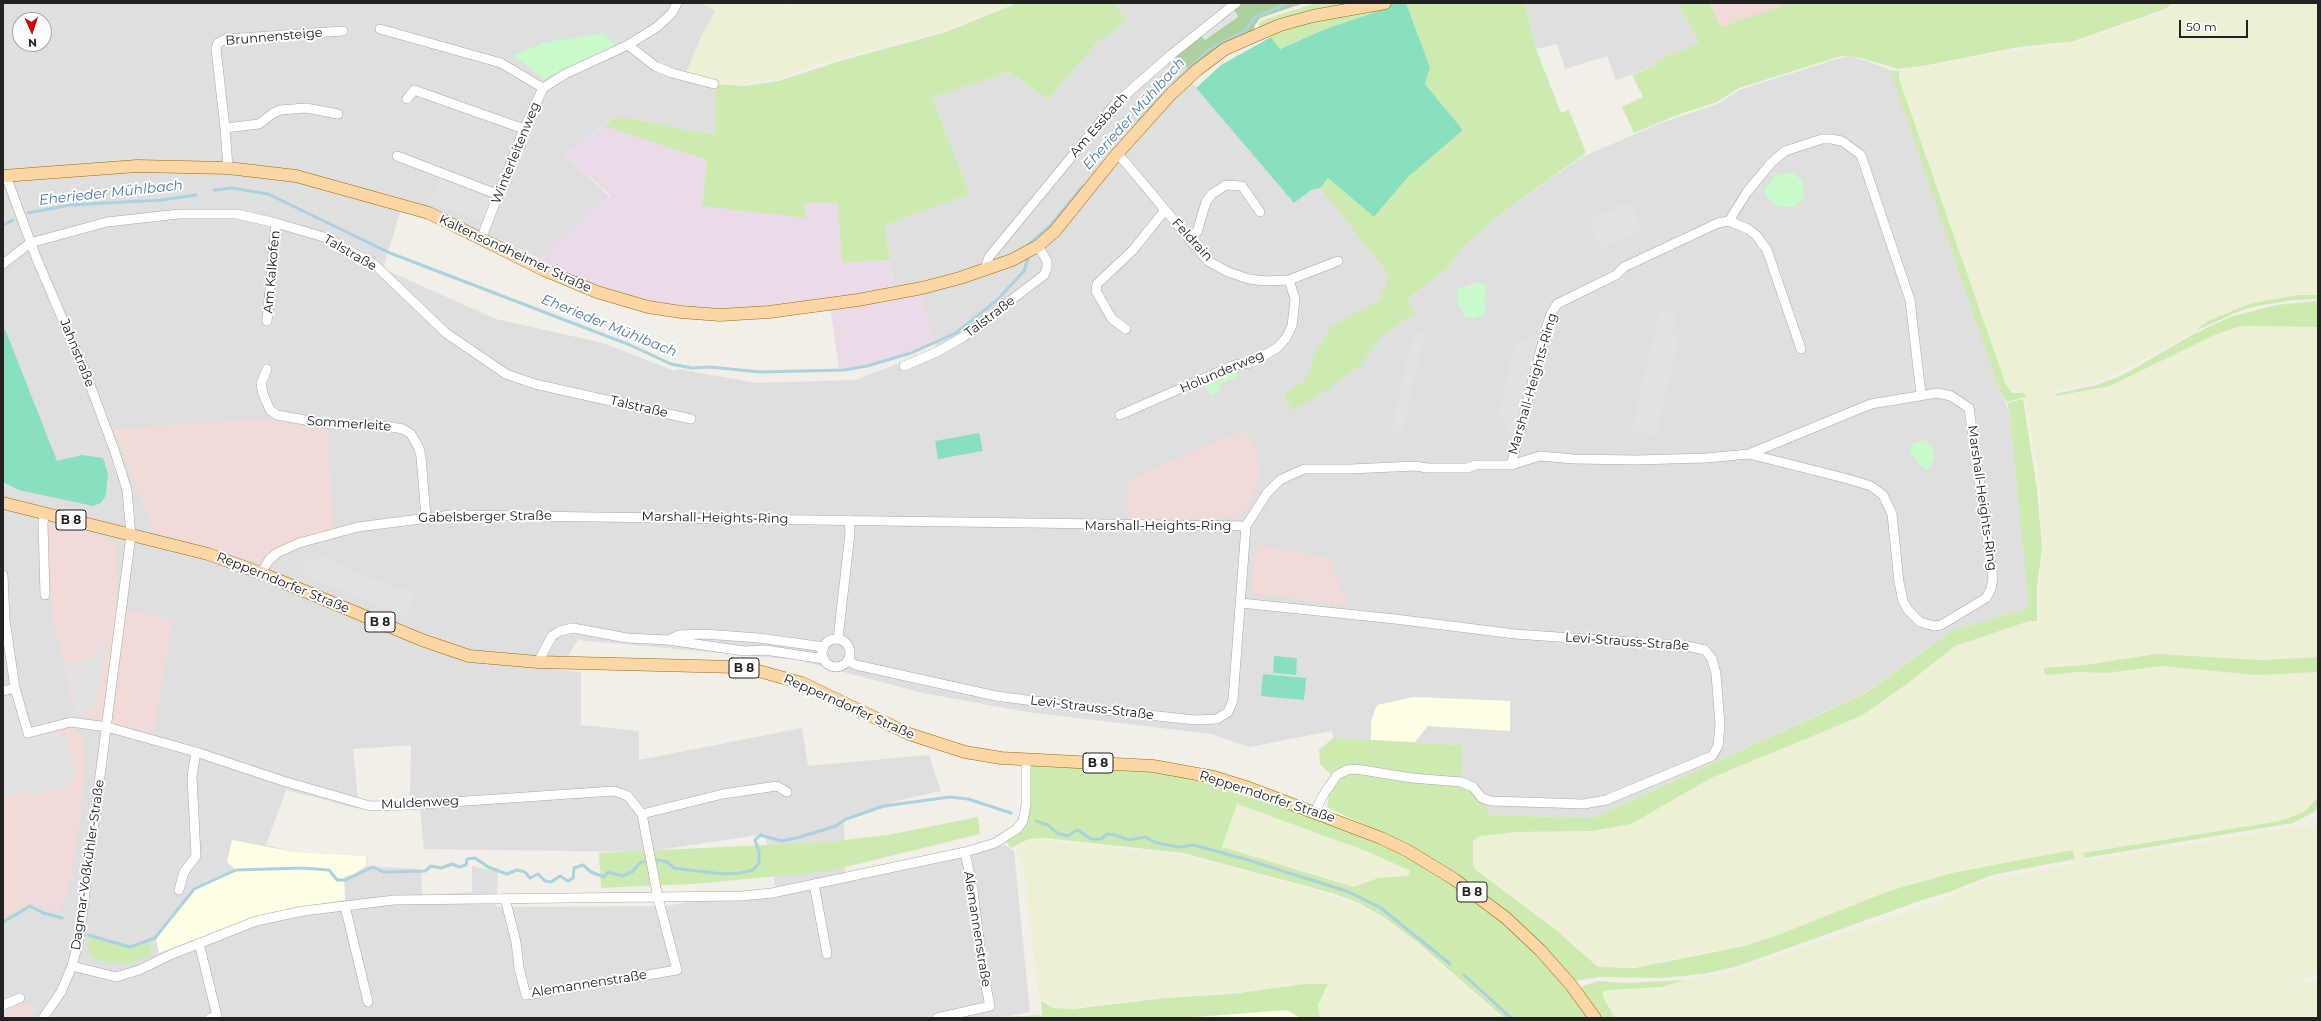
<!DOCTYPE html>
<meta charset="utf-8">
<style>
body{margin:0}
#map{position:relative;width:2321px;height:1021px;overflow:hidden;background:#f2efe9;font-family:Montserrat,sans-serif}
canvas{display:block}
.frame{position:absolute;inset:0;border:4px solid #222;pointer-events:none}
.north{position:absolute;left:12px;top:12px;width:40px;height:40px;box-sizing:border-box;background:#fff;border:1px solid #a7a7a7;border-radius:50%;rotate:177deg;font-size:11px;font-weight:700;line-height:16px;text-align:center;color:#222}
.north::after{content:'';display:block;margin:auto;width:14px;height:18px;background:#d40000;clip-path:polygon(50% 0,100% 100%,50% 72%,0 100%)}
.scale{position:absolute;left:2179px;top:20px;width:69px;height:18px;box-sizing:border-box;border:2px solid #222;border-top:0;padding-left:5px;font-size:12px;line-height:14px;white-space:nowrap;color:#222;-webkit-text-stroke:3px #fff;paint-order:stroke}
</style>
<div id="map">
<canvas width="2321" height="1021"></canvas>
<div class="frame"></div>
<div class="north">N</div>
<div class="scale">50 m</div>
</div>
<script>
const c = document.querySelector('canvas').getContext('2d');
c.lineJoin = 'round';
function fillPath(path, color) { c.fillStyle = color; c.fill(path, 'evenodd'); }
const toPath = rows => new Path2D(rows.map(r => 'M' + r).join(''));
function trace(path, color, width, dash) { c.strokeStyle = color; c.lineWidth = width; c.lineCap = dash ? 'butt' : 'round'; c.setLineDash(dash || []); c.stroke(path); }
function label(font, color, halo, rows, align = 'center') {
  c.font = font + ' Montserrat,sans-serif'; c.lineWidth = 4; c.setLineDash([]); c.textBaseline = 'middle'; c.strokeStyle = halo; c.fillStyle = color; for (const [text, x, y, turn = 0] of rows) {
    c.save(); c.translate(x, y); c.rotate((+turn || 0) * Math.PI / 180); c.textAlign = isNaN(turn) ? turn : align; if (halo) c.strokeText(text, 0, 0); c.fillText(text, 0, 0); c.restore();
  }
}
const residential = toPath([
 [3,3,701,3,716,10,701,37,685,76,715,84,716,135,616,116,565,155,610,197,541,259,433,210,404,199,384,265,386,270,496,319,603,343,675,371,678,369,757,383,855,380,936,349,920,295,896,298,885,225,970,194,932,98,1009,72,1048,99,1097,43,1126,21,1116,7,1121,3,1231,3,1175,54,1190,71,1190,81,1294,203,1311,190,1320,188,1389,275,1379,300,1366,308,1310,361,1313,368,1304,380,1284,394,1363,363,1377,339,1414,314,1408,299,1450,266,1461,248,1512,205,1582,157,1661,123,1718,104,1739,90,1840,58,1851,57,1870,62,1890,70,1894,78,2000,392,2010,414,2030,608,1953,630,1863,694,1593,818,1488,815,1486,796,1461,779,1461,745,1333,738,1332,731,1249,747,1211,734,1027,712,923,693,798,660,578,640,559,670,581,672,581,725,639,731,639,760,802,728,808,766,929,755,941,791,904,799,844,818,845,879,1005,845,1014,851,1030,1012,998,1018,3,1018],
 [20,20,44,20,44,44,20,44],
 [411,745,410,799,419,799,424,849,645,852,765,834,776,889,665,906,496,907,498,872,472,866,472,892,422,896,421,869,367,866,366,856,294,852,266,845,286,790,359,809,353,749],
 [1525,3,1678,3,1699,43,1655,61,1657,65,1616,80,1607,56,1565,69,1557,44,1536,49]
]);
const commercial = toPath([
 [1709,3,1781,3,1782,6,1721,27],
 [274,418,327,426,334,530,274,548,259,562,153,531,113,429],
 [1245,431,1257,451,1259,474,1249,505,1237,515,1224,518,1127,519,1129,480,1219,440],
 [45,523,112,540,118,556,116,608,173,619,153,734,75,714,53,618],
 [1256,545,1328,558,1348,606,1252,593],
 [3,695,13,697,26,737,71,728,82,734,86,758,81,814,70,882,60,912,33,904,20,906,3,919],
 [25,1002,36,1007,28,1018,3,1018,3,1011,12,1009]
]);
const industrial = toPath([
 [605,125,707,160,702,205,806,218,805,203,839,203,842,263,890,260,896,298,920,295,934,343,887,360,839,370,829,299,767,307,719,310,681,307,649,302,599,287,547,266,541,259,611,196,565,155]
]);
const education = toPath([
 [1413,697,1510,701,1510,731,1428,726,1415,742,1371,740,1371,721,1377,705],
 [232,840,294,852,366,856,366,866,354,874,344,877,345,900,304,906,256,917,159,953,156,939,194,890,236,870,227,862],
 [1287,1010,1300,1018,1179,1018,1202,1017]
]);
const farmland = toPath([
 [701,3,784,3,785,6,790,10,790,3,1013,3,945,30,817,65,777,79,744,84,714,83,685,76,701,37,716,11],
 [2176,3,2318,3,2318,295,2298,295,2275,299,2208,321,2195,331,2121,372,2096,382,2055,391,2055,396,2110,386,2212,336,2234,328,2245,326,2318,327,2318,657,2262,660,2156,654,2085,665,2041,669,2042,675,2079,672,2107,673,2161,666,2255,675,2318,672,2318,797,2304,812,2280,821,2083,853,2084,861,2300,826,2318,825,2318,972,2298,981,2311,982,2318,980,2318,1018,1615,1018,1603,997,1602,992,1607,990,1662,988,1684,980,1727,973,1954,895,1958,891,1990,879,2075,863,2072,850,1952,873,1889,891,1778,935,1744,946,1689,955,1648,966,1598,967,1556,930,1476,870,1473,864,1473,841,1480,836,1498,833,1594,831,1631,824,1711,778,1861,716,1907,684,1955,646,2029,621,2039,621,2039,589,2043,548,2040,490,2026,399,2024,393,2012,393,2006,385,1899,79,1899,71,2004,52,2075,42,2166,11],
 [1236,804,1366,851,1409,870,1410,873,1408,877,1396,876,1355,887,1222,847],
 [1030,840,1045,840,1183,855,1303,886,1356,904,1381,917,1416,943,1502,1018,1320,1018,1318,1006,1330,984,1315,983,1232,993,1165,997,1073,1007,1053,1007,1042,1000,1039,995,1023,864,1016,850,1021,844]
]);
const grass = toPath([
 [1017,3,1121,3,1116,7,1127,21,1097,43,1048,99,1009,72,932,98,970,194,885,225,890,260,842,263,838,203,805,203,806,218,702,206,707,160,604,126,616,116,716,135,715,84,745,86,779,81,840,61,946,32],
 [1316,3,1375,3,1258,30,1259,23,1266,19],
 [1406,3,1525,3,1536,49,1561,113,1569,110,1586,153,1512,205,1461,248,1450,266,1408,299,1415,313,1378,339,1363,363,1335,384,1293,411,1284,394,1304,380,1312,368,1310,361,1331,327,1379,300,1389,275,1320,188,1328,178,1374,217,1407,178,1463,130,1425,84,1430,67],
 [1678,3,1709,3,1721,27,1781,6,1781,3,2173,3,2165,9,2074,41,2013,48,1928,65,1898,69,1861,58,1841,56,1739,88,1717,102,1677,115,1634,133,1622,107,1643,97,1632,75,1657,65,1655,61,1699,43],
 [1377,6,1379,11,1323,30,1279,49,1271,37,1271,32],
 [1890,70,1899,71,1899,79,2006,385,2012,393,2024,393,2026,397,2006,402,2000,392],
 [2298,295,2318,295,2318,299,2293,300,2256,306,2240,311,2195,331,2208,321,2232,311,2253,303],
 [2318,301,2318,327,2244,326,2234,328,2212,336,2110,386,2056,396,2055,394,2097,385,2123,375,2194,334,2230,317,2276,305],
 [2023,399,2037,489,2042,547,2037,588,2037,621,2029,621,1955,646,1907,684,1861,716,1711,778,1631,824,1593,831,1516,832,1480,836,1473,841,1473,864,1476,870,1556,930,1598,967,1635,968,1744,946,1778,935,1889,891,1952,873,2073,850,2075,859,1992,875,1947,893,1928,898,1735,967,1703,974,1663,978,1599,977,1574,981,1541,946,1390,837,1327,807,1330,789,1336,780,1351,772,1465,786,1487,804,1488,815,1593,818,1864,694,1953,630,2029,608,2010,414,2007,403],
 [2156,654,2262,660,2318,657,2318,672,2256,675,2161,666,2107,673,2079,672,2045,675,2043,668,2085,665],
 [1333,738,1462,745,1461,779,1361,767,1332,776,1320,764,1319,750],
 [1033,764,1143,770,1215,782,1355,832,1404,855,1465,892,1505,923,1532,948,1591,1018,1504,1018,1417,942,1382,916,1357,902,1332,893,1183,853,1045,838,1029,839,1011,848,1006,841,1024,823,1029,770],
 [1237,804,1366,851,1409,870,1410,873,1408,876,1378,878,1354,887,1222,847],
 [2318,797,2318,807,2314,812,2293,823,2084,858,2083,853,2280,821,2304,812],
 [978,817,980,834,825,872,692,884,601,888,599,853,828,842,888,835],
 [89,937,129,948,150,942,152,955,127,964,95,960,88,953],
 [1684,980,1663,987,1607,990,1603,992,1603,997,1615,1018,1600,1018,1582,990,1583,986,1598,981,1624,983],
 [1304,984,1328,984,1318,1005,1320,1018,1300,1018,1287,1010,1179,1018,1005,1017,1042,1015,1041,1001,1053,1008,1073,1009,1165,998,1232,994]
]);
const forest = toPath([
 [1241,3,1304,3,1260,18,1255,25,1253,32,1190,71,1175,54,1200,35,1238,17,1233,8]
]);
const park = toPath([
 [603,33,616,45,544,79,513,56,543,43],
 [1794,173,1803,182,1804,198,1794,207,1780,207,1768,200,1764,190,1776,175],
 [1477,282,1487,286,1484,302,1486,314,1473,319,1465,317,1458,304,1457,290],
 [1234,368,1238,376,1220,384,1221,390,1211,396,1204,383],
 [1924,440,1933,447,1935,459,1926,471,1909,452,1913,443]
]);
const pitch = toPath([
 [1397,3,1406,3,1430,67,1425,84,1463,130,1407,178,1374,217,1328,178,1320,188,1311,190,1294,203,1196,88,1221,65,1271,37,1280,49,1323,30,1378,11,1377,6],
 [5,329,57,461,82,455,103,458,108,473,106,495,101,503,93,506,19,490,3,482,3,331],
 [979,433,983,451,938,459,935,441],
 [1274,656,1297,658,1296,675,1273,673],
 [1263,674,1306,678,1304,700,1261,696]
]);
const parking = toPath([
 [1233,8,1238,17,1205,40,1200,35],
 [440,180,494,201,485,223,430,203],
 [1629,202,1642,230,1601,249,1588,221],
 [1660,309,1677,313,1672,337,1679,339,1656,436,1631,431],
 [1425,331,1403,429,1390,436,1412,338],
 [1547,331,1524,429,1505,439,1508,425,1498,416,1515,343],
 [319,556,399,590,401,587,416,593,406,617,302,575,307,559,316,562],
 [94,649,105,649,96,705,87,713,77,714,65,662,93,660],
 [5,694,13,697,26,737,53,730,63,734,66,738,77,776,69,779,70,786,33,796,31,790,3,798,3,695]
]);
const stream = toPath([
 [1173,84,1208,50,1246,30,1255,17,1289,3],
 [1136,124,1162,95],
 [214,190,232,188,268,194,390,253,630,345,671,364,692,368,710,367,760,372,844,370,867,366,911,353,956,333,997,300,1024,271,1028,258],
 [28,213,70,205,161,200,196,195],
 [3,225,13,220],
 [1028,245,1050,226,1083,186],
 [1036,821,1048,825,1057,833,1067,836,1078,830,1091,839,1101,839,1107,834,1115,835,1129,840,1145,837,1157,843,1179,847,1194,845,1248,860,1349,892,1381,908,1450,964],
 [3,922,30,906,43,913,62,918],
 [88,935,130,947,155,938,194,889,236,870,302,868,329,870,337,880,345,880,373,867,383,872,425,871,431,866,441,868,452,864,459,867,466,865,467,859,475,858,488,867,507,874,517,870,525,872,530,878,538,874,545,881,551,882,560,876,568,881,573,878,574,868,583,865,591,872,604,877,608,872,622,876,632,872,641,862,659,860,667,862,674,868,688,870,723,874,740,873,753,870,759,863,759,852,755,840,760,835,782,841,800,837,836,826,846,819,884,806,950,797,968,799,1011,813],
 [1464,975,1511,1018]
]);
const minor = toPath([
 [380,29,501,63,543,88],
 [628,45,655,66,672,73,714,84],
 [407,99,414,90,524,129],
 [225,128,259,124,272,114,280,110,306,108,338,114],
 [1117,154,1126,163,1208,261,1228,272,1249,279,1265,281,1289,280,1338,261],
 [397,156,499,195],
 [228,168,225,128,216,49,218,43,226,39,343,31],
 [6,176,36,257,86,374,115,452,127,490,131,535,79,939,72,966,61,992,43,1018],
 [1729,221,1747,192,1772,162,1785,151,1822,139,1831,139,1842,141,1861,155,1910,300,1921,394],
 [1188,237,1197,232,1206,202,1212,194,1226,185,1242,186,1260,212],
 [481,239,524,129,543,88,565,74,628,45,657,27,672,13,677,3],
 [3,264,30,243,107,222,179,214,237,214,276,223,327,238,375,265,446,333,506,374,535,384,691,419],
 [985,269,989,257,1115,104,1172,54,1236,3],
 [267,321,276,223],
 [1126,329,1112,319,1096,291,1097,284,1133,250,1165,210],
 [904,366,937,352,963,337,1044,275,1047,268,1047,261,1038,246],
 [267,369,261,384,263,394,270,410,277,415,321,423,392,427,403,429,411,434,419,448,421,457,426,517],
 [1120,415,1234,365,1251,363,1277,348,1286,338,1292,326,1295,299,1289,280],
 [1511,465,1547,325,1551,314,1557,304,1616,275,1624,267,1718,223,1729,221,1748,229,1756,235,1767,250,1801,349],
 [261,573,269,560,277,553,299,543,358,527,451,515,1246,526],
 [3,575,5,620,15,688,28,733,71,722,107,727,196,752,283,781,370,806,407,805,614,791,628,796,642,814,723,794,777,786,787,792],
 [45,595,43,523,45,513],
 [1241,603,1395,619,1515,634,1687,646,1705,650,1712,659,1716,674,1720,725,1718,746,1712,756,1606,800,1584,804,1491,801,1482,798,1473,787,1461,782,1412,778,1356,769,1347,770,1337,775,1322,797,1315,812],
 [670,639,679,635,704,634,759,638,824,647],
 [838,639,850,533,849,520],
 '822 653a14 14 0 1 1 28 0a14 14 0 1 1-28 0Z',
 [848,661,856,665,996,696,1102,710,1195,720,1217,719,1228,712,1233,700,1246,526,1267,493,1280,480,1304,469,1350,469,1416,466,1427,468,1468,468,1475,465,1511,465,1540,456,1574,459,1637,460,1706,458,1749,454,1871,404,1937,393,1951,396,1969,408,1993,578,1991,589,1986,598,1941,625,1934,626,1920,622,1908,610,1903,601,1899,582,1892,514,1883,495,1871,486,1848,479,1749,454],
 [538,662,552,636,560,631,573,628,627,638,668,640,744,651,765,650,824,659],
 [3,691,15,688],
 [814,884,827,954],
 [179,890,184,872,196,856,192,776,196,752],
 [505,898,516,942,519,968,526,995,677,970,658,898,642,814],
 [345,906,368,1002],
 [199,943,217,1016,210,1018],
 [72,966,116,977,139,970,170,955,256,921,303,911,394,900,742,896,772,893,965,852,995,843,1017,829,1023,821,1026,805,1026,759],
 [3,1005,20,998],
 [937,1018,990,1006,983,972,973,890,965,852]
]);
const major = toPath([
 [3,176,137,166,228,168,296,176,429,213,544,270,597,292,648,307,681,312,720,315,769,312,858,300,922,288,960,278,1012,260,1038,246,1055,231,1117,154,1171,94,1197,70,1225,49,1280,25,1313,16,1385,3],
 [3,503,208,554,261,573,422,640,469,656,538,662,736,667,755,670,802,683,909,734,965,752,1001,758,1153,766,1214,777,1249,788,1381,838,1408,851,1454,879,1506,918,1540,950,1571,985,1595,1018]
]);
const shields = [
 [71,520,30],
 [380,622,30],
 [744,668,30],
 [1098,763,30],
 [1472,892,30]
];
const shieldNames = [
 ["B 8",71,520],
 ["B 8",380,622],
 ["B 8",744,668],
 ["B 8",1098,763],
 ["B 8",1472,892]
];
const streetNames = [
 ["Brunnensteige",274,37,-5],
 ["Am Essbach",1099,125,-49],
 ["Winterleitenweg",516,153,-68],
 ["Feldrain",1192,240,47],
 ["Talstraße",350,253,30],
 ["Kaltensondheimer Straße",515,254,25],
 ["Am Kalkofen",272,272,-85],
 ["Talstraße",990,317,-37],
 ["Jahnstraße",77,353,68],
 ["Holunderweg",1222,372,-23],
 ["Marshall-Heights-Ring",1533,384,-74],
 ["Talstraße",639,407,13],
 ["Sommerleite",349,424,4],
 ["Marshall-Heights-Ring",1982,498,82],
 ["Gabelsberger Straße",485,517,-1],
 ["Marshall-Heights-Ring",715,518,1],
 ["Marshall-Heights-Ring",1158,526],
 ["Repperndorfer Straße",283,583,22],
 ["Levi-Strauss-Straße",1627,642,4],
 ["Repperndorfer Straße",849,707,24],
 ["Levi-Strauss-Straße",1092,708,7],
 ["Repperndorfer Straße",1267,797,18],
 ["Muldenweg",420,803,-3],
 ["Dagmar-Voßkühler-Straße",88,865,-82],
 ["Alemannenstraße",977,929,81],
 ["Alemannenstraße",589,984,-9]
];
const waterNames = [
 ["Eherieder Mühlbach",1134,114,-48],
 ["Eherieder Mühlbach",111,193,-6],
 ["Eherieder Mühlbach",609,326,22]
];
fillPath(residential, '#e0dfdf');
fillPath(commercial, '#f2dad9');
fillPath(industrial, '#ebdbe8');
fillPath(education, '#ffffe5');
fillPath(farmland, '#eef0d5');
fillPath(grass, '#cdebb0');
fillPath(forest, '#add19e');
fillPath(park, '#c8facc');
fillPath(pitch, '#88e0be');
fillPath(parking, '#e2e2e2');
trace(stream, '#aad3df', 3);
trace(minor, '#a9a9a9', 10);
trace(major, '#a06b00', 13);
trace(minor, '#fff', 9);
trace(major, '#fcd6a4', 12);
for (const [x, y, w] of shields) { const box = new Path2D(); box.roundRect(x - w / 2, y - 10, w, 20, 3); c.fillStyle = '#fff'; c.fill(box); trace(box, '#222', 1); }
label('bold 12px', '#222', null, shieldNames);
label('13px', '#222', '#fff', streetNames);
label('italic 14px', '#4a7aab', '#fff', waterNames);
</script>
